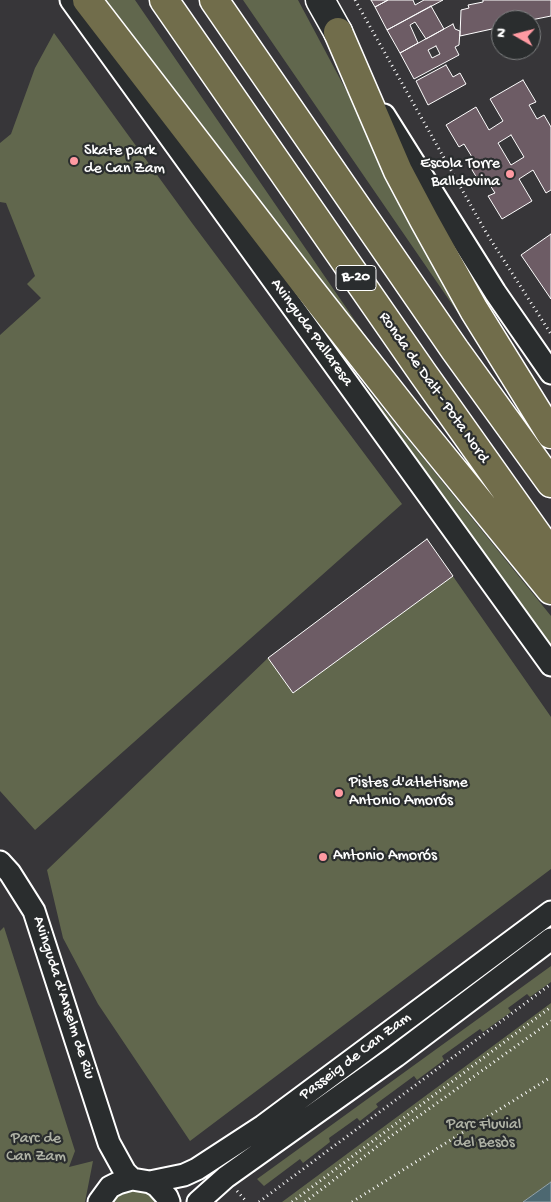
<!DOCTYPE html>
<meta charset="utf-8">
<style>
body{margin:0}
#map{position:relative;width:551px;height:1202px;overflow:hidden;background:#373639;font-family:"Gochi Hand",sans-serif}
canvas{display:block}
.north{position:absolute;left:491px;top:10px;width:50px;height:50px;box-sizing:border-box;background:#2a2d2e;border:1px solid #7f8182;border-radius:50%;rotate:278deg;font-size:14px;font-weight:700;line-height:20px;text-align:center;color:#fff}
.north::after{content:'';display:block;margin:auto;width:18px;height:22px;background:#ff9aa2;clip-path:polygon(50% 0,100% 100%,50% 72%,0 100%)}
</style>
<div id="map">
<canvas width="551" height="1202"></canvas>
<div class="north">N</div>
</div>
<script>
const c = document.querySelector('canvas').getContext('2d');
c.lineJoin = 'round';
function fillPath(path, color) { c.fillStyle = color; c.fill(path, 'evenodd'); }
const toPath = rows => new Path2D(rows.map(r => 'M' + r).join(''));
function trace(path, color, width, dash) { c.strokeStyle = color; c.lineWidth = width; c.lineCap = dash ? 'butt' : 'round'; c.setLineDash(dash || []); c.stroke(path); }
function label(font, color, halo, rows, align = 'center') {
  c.font = font + ' "Gochi Hand",sans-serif'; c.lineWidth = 4.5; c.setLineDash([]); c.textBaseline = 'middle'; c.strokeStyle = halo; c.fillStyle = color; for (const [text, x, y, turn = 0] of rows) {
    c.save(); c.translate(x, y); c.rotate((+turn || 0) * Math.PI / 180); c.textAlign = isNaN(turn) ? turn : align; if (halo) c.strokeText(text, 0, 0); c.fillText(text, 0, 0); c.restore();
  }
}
const green = toPath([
 [99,0,135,0,413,405],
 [243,0,298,0,489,358],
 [54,33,192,223,402,504,35,830,0,791,0,335,41,298,27,284,35,276,6,203,0,202,0,143,11,134,35,68],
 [360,380,551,616,551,645],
 [427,539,551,717,551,869,190,1141,98,1004,63,938,47,870,268,658],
 [4,927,75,1151,69,1167,93,1161,85,1202,0,1202,0,931],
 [551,966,551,982,530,997,527,994,508,1008,511,1012,483,1032,480,1029,442,1056,444,1060,417,1080,414,1076,376,1104,378,1107,360,1121,357,1118,329,1138,330,1142,303,1163,300,1159,264,1186,257,1179],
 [551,1003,551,1182,523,1202,282,1202],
 [137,1188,148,1191,159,1202,111,1202,115,1196,125,1190]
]);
const water = toPath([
 [551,1182,551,1202,523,1202,551,1182]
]);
const building = toPath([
 [371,0,388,0,375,7,371,0],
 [388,0,413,0,415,5,424,0,443,0,387,30,375,7,388,0],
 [483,0,551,0,551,16,531,20,501,20,501,27,460,36,461,10,469,8,468,5,483,2,483,0],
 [431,6,444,29,426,39,415,22,410,25,418,43,400,53,387,30,431,6],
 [453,24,455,29,460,31,459,45,455,47,459,55,414,79,400,53,453,24],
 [436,46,440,54,432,58,428,50,436,46],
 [446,65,453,77,460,73,466,84,428,105,416,81,446,65],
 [523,80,536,102,529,105,537,119,544,115,551,127,551,190,546,193,533,170,519,179,532,201,502,219,488,196,495,193,486,179,480,183,466,160,472,157,464,144,459,147,446,125,476,107,489,130,503,121,490,99,523,80],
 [511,135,524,157,511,165,498,143,511,135],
 [551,234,551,299,521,255,551,234],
 [427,539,453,576,293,693,268,658,427,539]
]);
const path = toPath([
 [355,0,487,234,551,334],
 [237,1191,247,1202],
 [259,1202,551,984],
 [292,1202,551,1007],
 [305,1202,387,1139,551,1021],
 [352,1202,551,1077]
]);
const minor = toPath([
 [71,0,551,665],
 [384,115,495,292,551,373],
 [0,862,10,873,34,911,109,1143,125,1172,132,1179],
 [150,1182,184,1175,197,1169,263,1126,551,912],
 [99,1202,110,1187,118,1183,132,1179,150,1182,157,1186,167,1197,169,1202],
 [198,1202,226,1177,396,1056,551,939]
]);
const tertiary = toPath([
 [320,0,338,32]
]);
const trunk = toPath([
 [87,0,304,282,414,422,551,590],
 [164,0,422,372,551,554],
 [214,0,455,350,551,483],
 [338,32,398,171,424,220,474,310,551,434]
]);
const markers = [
 [74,161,5,"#ff9aa2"],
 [510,174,5,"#ff9aa2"],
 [339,793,5,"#ff9aa2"],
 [323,857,5,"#ff9aa2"]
];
const shields = [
 [356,278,40]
];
const shieldNames = [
 ["B-20",356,278]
];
const poiNames = [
 ["Skate park",84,152],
 ["de Can Zam",84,170],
 ["Escola Torre",500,165,"right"],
 ["Balldovina",500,183,"right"],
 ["Pistes d'atletisme",349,784],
 ["Antonio Amorós",349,802],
 ["Antonio Amorós",333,857]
];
const streetNames = [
 ["Avinguda Pallaresa",311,333,54],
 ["Ronda de Dalt - Pota Nord",433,388,55],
 ["Avinguda d'Anselm de Riu",63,998,72],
 ["Passeig de Can Zam",356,1057,-37]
];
const parkNames = [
 ["Parc Fluvial",484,1126],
 ["del Besòs",484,1144],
 ["Parc de",36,1140],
 ["Can Zam",36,1158]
];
fillPath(green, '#61674d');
fillPath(water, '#4d6871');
trace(water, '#94a4aa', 1);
fillPath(building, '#6d5c65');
trace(building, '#fff', 1);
trace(minor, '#fff', 25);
trace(tertiary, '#fff', 31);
trace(trunk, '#fff', 31);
trace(path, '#fff', 3, [1, 4]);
trace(minor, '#2a2d2e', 21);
trace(tertiary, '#2a2d2e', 28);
trace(trunk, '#716d4b', 28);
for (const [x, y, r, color] of markers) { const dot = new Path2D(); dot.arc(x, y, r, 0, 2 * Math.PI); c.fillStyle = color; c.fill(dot); trace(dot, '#2a2d2e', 2); }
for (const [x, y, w] of shields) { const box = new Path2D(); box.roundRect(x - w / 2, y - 12.5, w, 25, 4); c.fillStyle = '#2a2d2e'; c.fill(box); trace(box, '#fff', 1); }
label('bold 15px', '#fff', null, shieldNames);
label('16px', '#fff', '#2a2d2e', poiNames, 'left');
label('16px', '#fff', '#2a2d2e', streetNames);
label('16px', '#b0b3a6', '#2a2d2e', parkNames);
</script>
